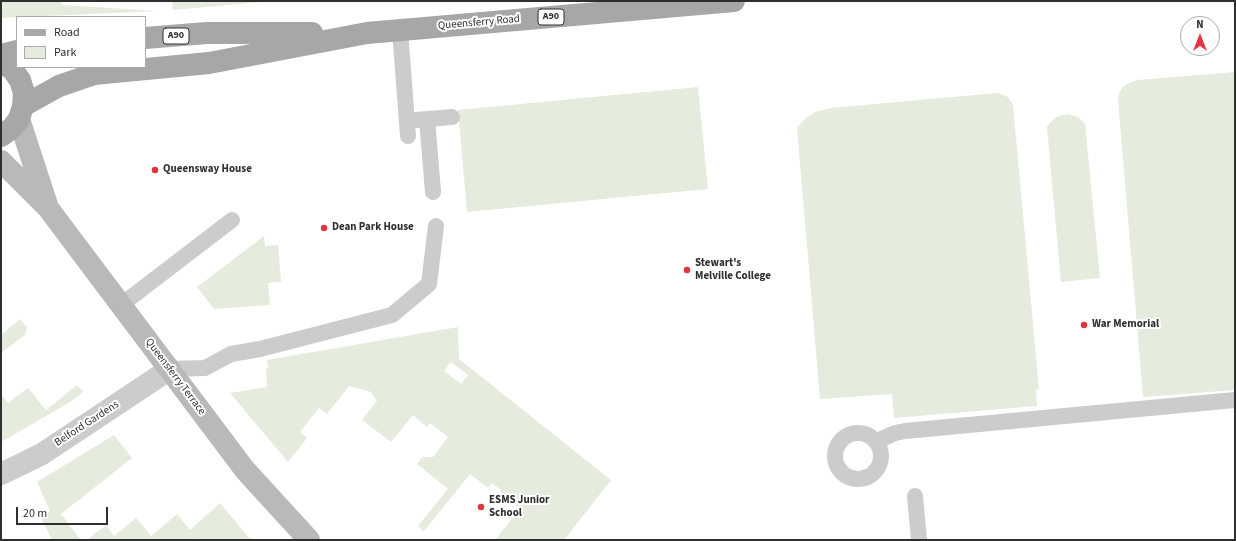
<!DOCTYPE html>
<style>
body{margin:0}
#map{position:relative;width:1236px;height:541px;overflow:hidden;background:#fff;font-family:"Source Sans 3",sans-serif}
canvas{display:block}
.frame{position:absolute;inset:0;border:2px solid #2f2f2f;pointer-events:none}
.legend{position:absolute;left:16px;top:16px;width:130px;height:52px;box-sizing:border-box;background:#fff;border:1px solid #acacac;margin:0;padding:5px 7px;list-style:none;font-size:12px;color:#2f2f2f}
.legend li{display:flex;align-items:center;gap:8px;height:20px}
.legend b{width:20px;border:1px solid #acacac}
.north{position:absolute;left:1180px;top:16px;width:40px;height:40px;box-sizing:border-box;background:#fff;border:1px solid #acacac;border-radius:50%;rotate:0deg;font-size:11px;font-weight:700;line-height:16px;text-align:center;color:#2f2f2f}
.north::after{content:'';display:block;margin:auto;width:14px;height:18px;background:#e13640;clip-path:polygon(50% 0,100% 100%,50% 72%,0 100%)}
.scale{position:absolute;left:16px;top:507px;width:92px;height:18px;box-sizing:border-box;border:2px solid #2f2f2f;border-top:0;padding-left:5px;font-size:12px;line-height:14px;white-space:nowrap;color:#2f2f2f;-webkit-text-stroke:3px #fff;paint-order:stroke}
</style>
<div id="map">
<canvas width="1236" height="541"></canvas>
<div class="frame"></div>
<ul class="legend">
<li><b style="height:5px;background:#a7a7a7"></b>Road</li>
<li><b style="height:11px;background:#e5ecdd"></b>Park</li>
</ul>
<div class="north">N</div>
<div class="scale">20 m</div>
</div>
<script>
const c = document.querySelector('canvas').getContext('2d');
c.lineJoin = 'round';
function fillPath(path, color) { c.fillStyle = color; c.fill(path, 'evenodd'); }
const toPath = rows => new Path2D(rows.map(r => 'M' + r).join(''));
function trace(path, color, width, dash) { c.strokeStyle = color; c.lineWidth = width; c.lineCap = dash ? 'butt' : 'round'; c.setLineDash(dash || []); c.stroke(path); }
function label(font, color, halo, rows, align = 'center') {
  c.font = font + ' "Source Sans 3",sans-serif'; c.lineWidth = 4; c.setLineDash([]); c.textBaseline = 'middle'; c.strokeStyle = halo; c.fillStyle = color; for (const [text, x, y, turn = 0] of rows) {
    c.save(); c.translate(x, y); c.rotate((+turn || 0) * Math.PI / 180); c.textAlign = isNaN(turn) ? turn : align; if (halo) c.strokeText(text, 0, 0); c.fillText(text, 0, 0); c.restore();
  }
}
const green = toPath([
 [1,1,61,1,62,5,158,11,1,18],
 [168,1,272,1,173,10,172,2],
 [1235,72,1235,390,1143,397,1118,99,1119,93,1123,87,1127,84,1137,80],
 [698,87,708,189,467,212,458,110],
 [997,93,1008,97,1013,105,1039,389,1036,390,1037,406,894,418,892,394,820,399,797,128,805,119,815,112,831,108],
 [1067,114,1078,117,1085,124,1100,278,1061,282,1047,127,1051,122,1056,117],
 [264,236,265,246,278,245,281,282,268,283,270,305,214,309,197,287],
 [20,319,27,328,25,335,1,353,1,335],
 [458,327,459,359,611,480,564,540,495,540,520,509,516,506,517,499,509,493,504,495,500,492,501,490,492,483,488,488,470,474,424,531,418,526,448,489,417,464,422,457,433,457,448,437,430,423,427,427,413,415,391,442,362,420,377,401,371,392,349,386,327,414,319,408,300,432,307,438,288,462,230,393,267,387,266,369,268,368,267,360],
 [451,362,468,375,461,384,444,371],
 [77,385,83,392,72,401,1,442,1,394,8,403,28,388,46,410],
 [114,435,132,458,61,514,81,540,52,540,40,516,50,511,37,482],
 [220,503,251,540,199,540,197,538,194,540,87,540,106,525,114,536,136,518,151,536,177,514,190,530]
]);
const lane = toPath([
 [400,30,408,136],
 [427,119,433,192],
 [416,120,452,117],
 [121,305,232,220],
 [170,369,205,368,231,354,260,349,392,315,429,284,436,226],
 '835 456a23 23 0 1 1 46 0a23 23 0 1 1-46 0Z',
 [877,441,895,433,905,431,1235,400],
 [915,496,919,540]
]);
const street = toPath([
 [1,474,42,454,170,369]
]);
const secondary = toPath([
 [19,119,47,205],
 [1,161,48,208,245,470,309,540]
]);
const primary = toPath([
 [145,38,207,33,312,33],
 [1,55,17,51],
 [1,62,12,69,20,80,24,93,23,106,19,119,12,128,1,136],
 [23,106,59,86,94,74,209,63,367,33,734,1]
]);
const markers = [
 [155,170,4,"#e13640"],
 [324,228,4,"#e13640"],
 [687,270,4,"#e13640"],
 [1084,325,4,"#e13640"],
 [481,507,4,"#e13640"]
];
const shields = [
 [551,17,26],
 [176,36,26]
];
const shieldNames = [
 ["A90",551,17],
 ["A90",176,36]
];
const streetNames = [
 ["Queensferry Road",479,23,-5],
 ["Queensferry Terrace",175,377,53],
 ["Belford Gardens",87,424,-33]
];
const poiNames = [
 ["Queensway House",163,170],
 ["Dean Park House",332,228],
 ["Stewart's",695,264],
 ["Melville College",695,277],
 ["War Memorial",1092,325],
 ["ESMS Junior",489,501],
 ["School",489,514]
];
fillPath(green, '#e5ecdd');
trace(lane, '#ccc', 16);
trace(street, '#ccc', 22);
trace(secondary, '#b9b9b9', 22);
trace(primary, '#a7a7a7', 22);
for (const [x, y, r, color] of markers) { const dot = new Path2D(); dot.arc(x, y, r, 0, 2 * Math.PI); c.fillStyle = color; c.fill(dot); trace(dot, '#fff', 1.5); }
for (const [x, y, w] of shields) { const box = new Path2D(); box.roundRect(x - w / 2, y - 8, w, 16, 3); c.fillStyle = '#fff'; c.fill(box); trace(box, '#2f2f2f', 1); }
label('bold 10px', '#2f2f2f', null, shieldNames);
label('11px', '#2f2f2f', '#fff', streetNames);
label('bold 11px', '#2f2f2f', '#fff', poiNames, 'left');
</script>
